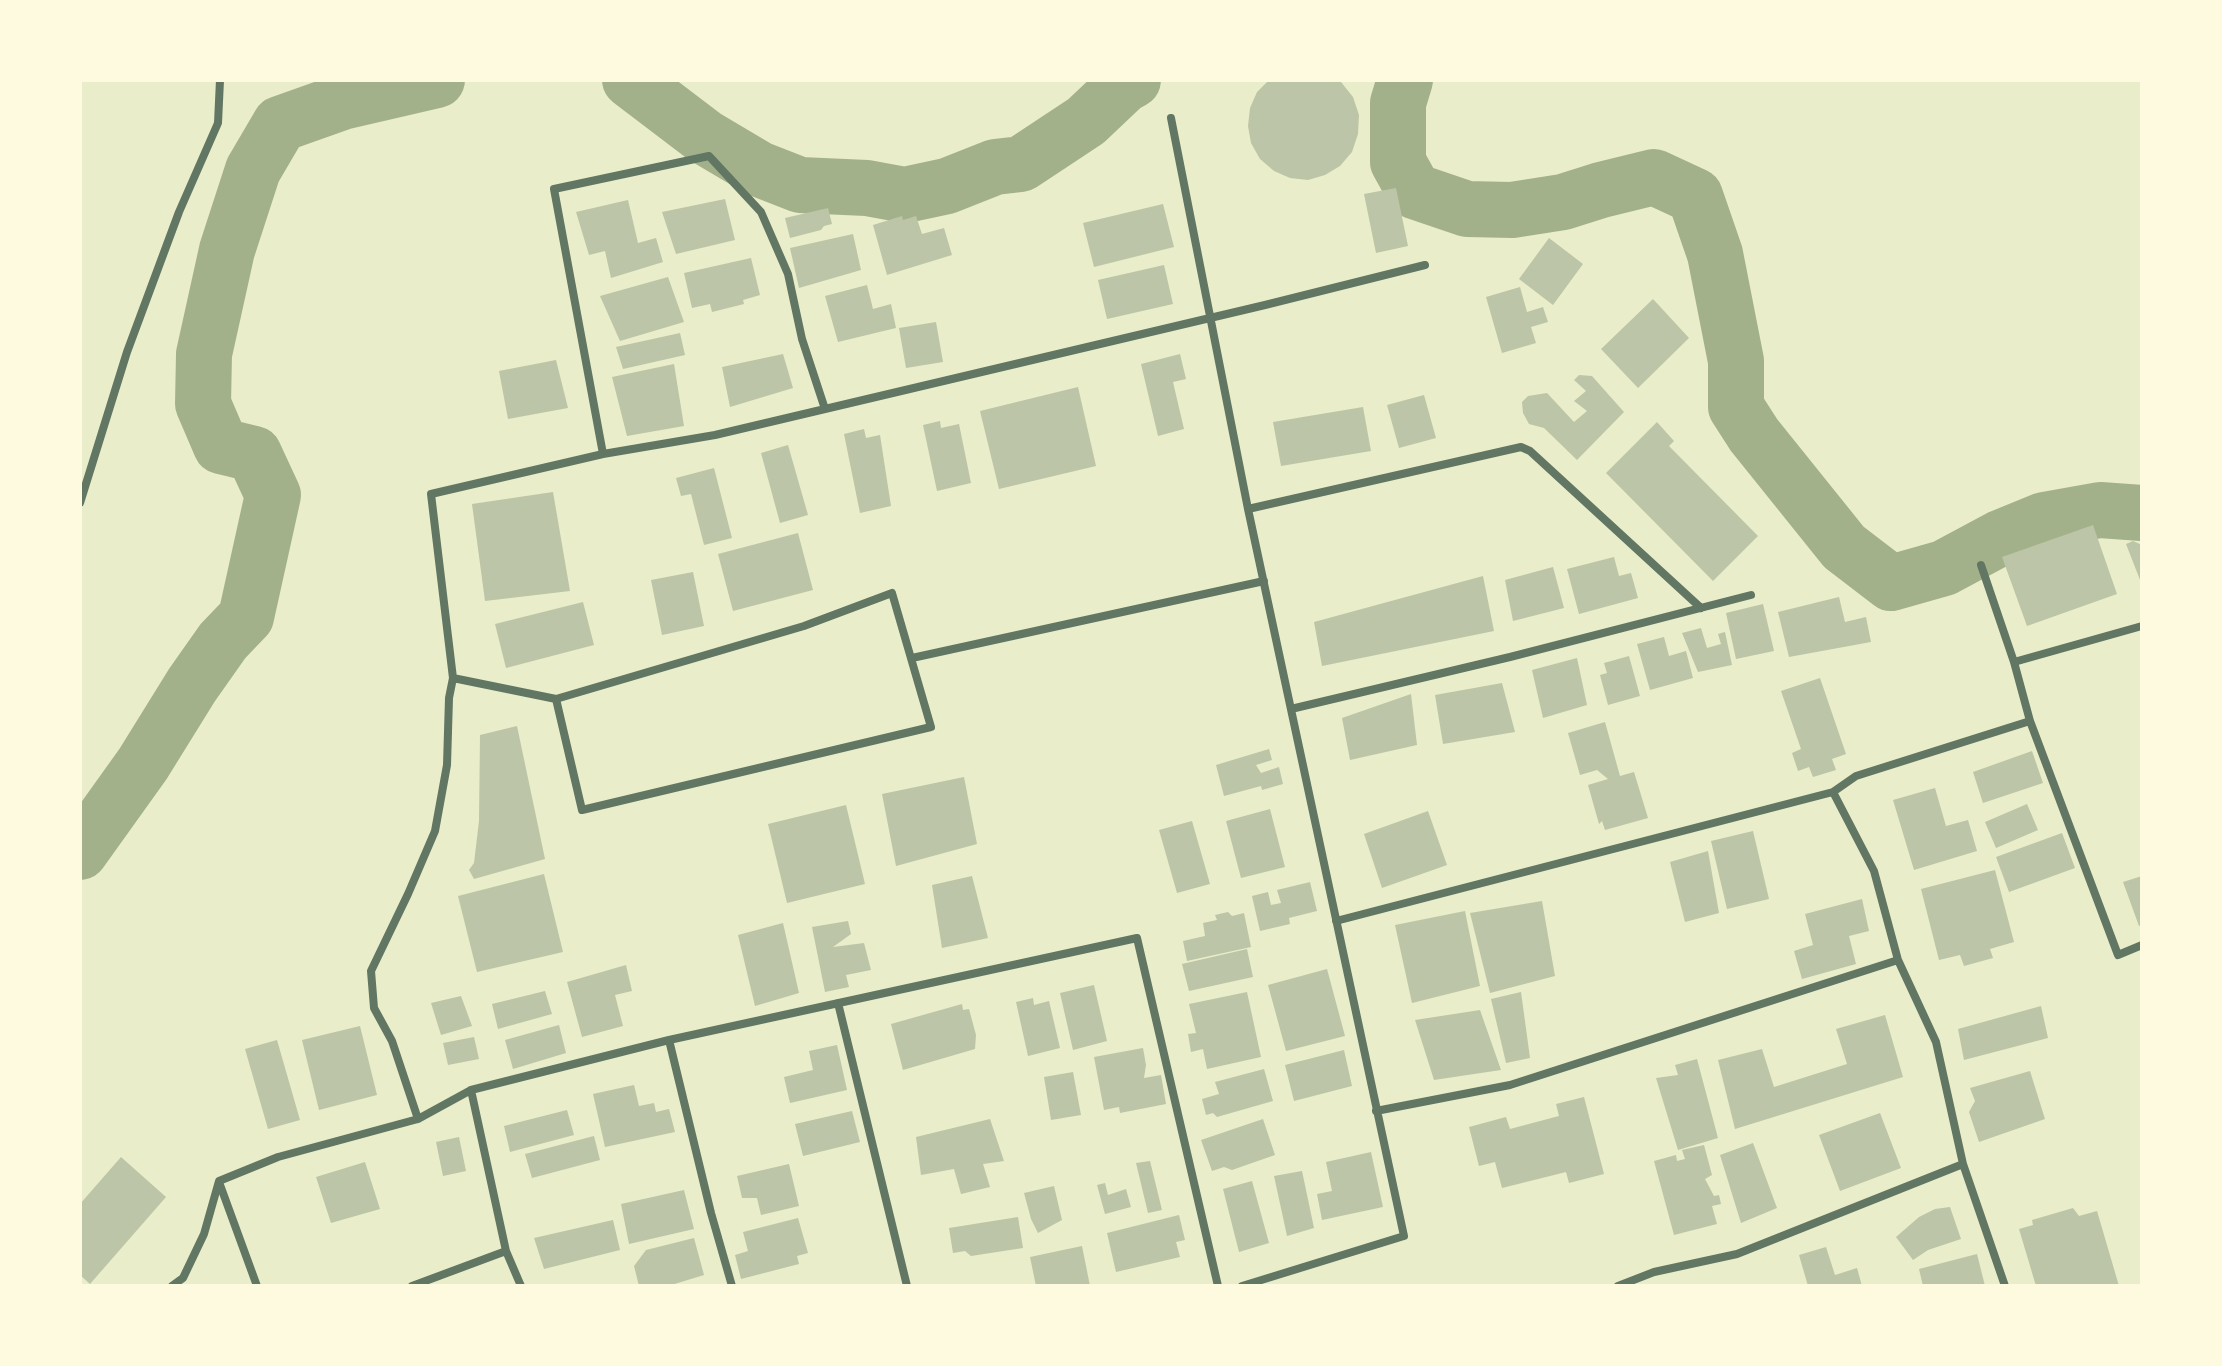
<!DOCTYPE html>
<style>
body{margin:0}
#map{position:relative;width:2222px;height:1366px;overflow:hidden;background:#e9edc9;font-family:"Alegreya Sans",sans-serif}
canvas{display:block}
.frame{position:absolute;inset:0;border:82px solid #fefae0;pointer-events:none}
</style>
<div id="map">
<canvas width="2222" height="1366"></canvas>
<div class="frame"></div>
</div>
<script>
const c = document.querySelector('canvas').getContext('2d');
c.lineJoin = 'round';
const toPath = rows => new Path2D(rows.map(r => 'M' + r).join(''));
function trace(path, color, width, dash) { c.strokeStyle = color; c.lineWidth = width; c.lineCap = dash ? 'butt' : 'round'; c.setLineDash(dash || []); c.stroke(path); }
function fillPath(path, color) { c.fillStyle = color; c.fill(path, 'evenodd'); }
const river = toPath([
 [630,80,705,137,759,169,800,185,867,188,905,195,947,186,995,167,1021,164,1086,121,1124,85,1133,80],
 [1405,80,1398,103,1398,162,1414,191,1467,209,1512,210,1563,202,1601,190,1654,177,1695,196,1715,254,1736,361,1736,407,1754,435,1844,547,1891,583,1944,568,2000,538,2044,520,2100,510,2142,513],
 [80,852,143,764,192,685,223,641,246,617,273,495,254,454,221,446,203,404,204,354,227,250,253,170,280,124,342,102,437,80]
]);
const building = toPath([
 [1269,80,1338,80,1341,82,1353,97,1359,115,1358,134,1352,152,1340,166,1325,175,1308,180,1290,178,1274,171,1260,159,1251,143,1248,126,1250,108,1257,92],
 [1396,188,1408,246,1376,253,1364,194],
 [725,199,735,240,676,254,662,212],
 [628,200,638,243,656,238,663,262,611,278,605,251,589,255,576,212],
 [1163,204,1174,247,1094,267,1083,223],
 [828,208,832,224,824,226,821,230,790,238,785,218],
 [902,216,903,220,916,216,922,234,944,228,952,255,887,275,873,225],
 [853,234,861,270,799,288,790,248],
 [1549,238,1583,264,1553,305,1519,279],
 [751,258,760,295,743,300,744,304,712,312,710,304,692,308,684,273],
 [1164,265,1173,304,1107,319,1098,280],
 [668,277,684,322,620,341,600,296],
 [867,285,873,309,891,304,896,328,838,342,825,296],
 [1520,287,1527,312,1543,307,1548,322,1531,327,1536,343,1502,353,1486,297],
 [1653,299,1689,338,1638,388,1601,349],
 [936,322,943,362,906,368,899,328],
 [680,333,685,355,623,369,616,347],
 [783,354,793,388,730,407,722,367],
 [1180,354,1186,379,1173,382,1184,429,1158,436,1141,364],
 [556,360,568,408,508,419,499,371],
 [674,364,684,426,627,436,612,377],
 [1579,375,1592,376,1624,412,1577,460,1544,428,1529,424,1523,413,1522,402,1528,396,1547,393,1574,422,1587,411,1574,401,1586,391,1574,380],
 [1078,387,1096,466,999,489,980,411],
 [1424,395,1436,438,1399,448,1387,405],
 [1363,407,1371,451,1281,466,1273,422],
 [940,421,941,428,959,424,971,483,937,491,923,425],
 [1657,422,1674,441,1669,446,1758,536,1713,581,1606,473],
 [864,429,866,438,880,435,891,506,860,513,844,434],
 [788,445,808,515,780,523,761,453],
 [714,468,732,538,704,545,691,494,681,496,676,478],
 [553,492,570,591,485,601,472,504],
 [2093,525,2117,594,2027,626,2002,557],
 [798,533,813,590,733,611,718,554],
 [2133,541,2142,545,2142,585,2126,544],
 [1614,557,1619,576,1631,573,1638,598,1579,614,1567,569],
 [1553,567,1564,608,1513,621,1505,580],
 [693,572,704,626,662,635,651,580],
 [1483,576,1494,631,1322,666,1314,622],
 [1839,597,1845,622,1866,617,1871,642,1789,657,1778,612],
 [583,602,594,645,506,668,495,624],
 [1763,604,1774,651,1736,659,1726,613],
 [1701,628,1707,648,1721,644,1718,634,1725,632,1732,665,1698,672,1682,633],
 [1664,637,1669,656,1686,651,1693,678,1650,690,1637,644],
 [1629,656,1640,696,1608,705,1600,675,1607,673,1604,663],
 [1577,658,1587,705,1543,718,1532,670],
 [1820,678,1846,754,1832,759,1836,770,1813,777,1809,767,1798,771,1792,753,1801,749,1781,691],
 [1502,683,1515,732,1443,744,1435,695],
 [1411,694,1417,745,1350,760,1342,718],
 [1605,722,1620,776,1634,772,1648,818,1605,830,1602,821,1599,824,1588,785,1608,779,1597,770,1580,775,1568,733],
 [517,726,545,859,474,879,469,870,474,863,479,821,480,735],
 [1269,749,1272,760,1256,765,1261,773,1279,767,1283,784,1262,790,1261,786,1224,796,1216,765],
 [2032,751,2043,783,1983,803,1973,772],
 [964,777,977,844,896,866,882,794],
 [1935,788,1946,826,1968,820,1977,851,1914,870,1893,800],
 [2027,804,2038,830,1996,848,1985,822],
 [846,805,865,884,787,903,768,824],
 [1270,809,1285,867,1241,878,1226,821],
 [1428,811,1447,865,1382,888,1364,834],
 [1192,821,1210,884,1177,893,1159,830],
 [1753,831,1769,899,1727,909,1711,841],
 [2062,833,2075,868,2009,892,1996,857],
 [1708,851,1719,913,1685,922,1670,862],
 [1995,870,2014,942,1990,949,1993,958,1964,966,1960,955,1939,960,1921,889],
 [544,874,563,952,477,972,458,896],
 [972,876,988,938,942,948,932,885],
 [2142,876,2142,925,2139,926,2123,882],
 [1310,882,1317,911,1289,918,1290,924,1260,931,1252,896,1268,892,1271,905,1281,903,1277,890],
 [1862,899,1869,931,1849,936,1856,964,1802,979,1794,951,1813,945,1805,914],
 [1542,901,1555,976,1490,993,1470,913],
 [1465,911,1480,986,1412,1003,1395,925],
 [1228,912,1232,916,1244,913,1251,947,1187,961,1183,941,1205,936,1203,923,1217,920,1215,915],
 [848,921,851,934,833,947,864,943,871,970,846,975,849,987,825,992,812,927],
 [783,923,799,993,755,1006,738,935],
 [1247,949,1253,977,1189,991,1182,964],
 [626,965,632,991,615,995,623,1026,582,1037,567,982],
 [1327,969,1345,1036,1286,1051,1268,985],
 [1094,985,1107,1041,1073,1050,1060,993],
 [545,991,552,1014,498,1029,492,1004],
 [1247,992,1261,1057,1207,1069,1203,1049,1191,1052,1188,1034,1196,1033,1189,1004],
 [1521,992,1530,1058,1506,1063,1491,999],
 [461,996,472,1026,441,1035,431,1003],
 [1033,998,1034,1005,1049,1001,1060,1048,1028,1056,1016,1002],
 [962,1004,963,1010,969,1009,976,1035,975,1049,903,1070,891,1024],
 [2041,1006,2048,1038,1964,1060,1958,1029],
 [1480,1010,1501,1070,1434,1080,1415,1020],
 [1885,1015,1903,1077,1735,1129,1718,1060,1762,1049,1774,1087,1847,1064,1836,1029],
 [559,1025,566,1053,513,1069,505,1040],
 [360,1026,377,1095,319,1110,302,1040],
 [474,1037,479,1059,448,1065,443,1043],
 [277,1040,300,1120,268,1129,245,1049],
 [837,1045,847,1090,790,1103,784,1077,813,1070,809,1051],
 [1143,1048,1146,1065,1144,1078,1161,1075,1166,1104,1120,1113,1119,1107,1104,1110,1094,1057],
 [1344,1050,1352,1086,1294,1101,1285,1065],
 [1697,1059,1718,1138,1678,1150,1656,1078,1678,1075,1675,1065],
 [1264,1069,1273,1101,1217,1117,1213,1113,1206,1115,1202,1099,1219,1094,1215,1082],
 [2030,1071,2045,1119,1979,1142,1969,1112,1975,1101,1970,1088],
 [1073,1072,1081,1115,1051,1120,1044,1077],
 [634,1085,639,1106,654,1103,656,1112,669,1109,675,1132,605,1147,593,1094],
 [1584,1097,1604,1174,1569,1183,1566,1172,1502,1188,1495,1162,1479,1166,1469,1127,1506,1117,1510,1129,1559,1116,1556,1104],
 [567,1110,574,1135,510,1152,504,1126],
 [852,1111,860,1142,803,1156,795,1124],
 [1880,1113,1901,1168,1840,1191,1819,1135],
 [990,1119,1004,1161,983,1164,990,1187,961,1194,954,1169,921,1175,916,1137],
 [1263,1119,1275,1155,1232,1170,1224,1167,1212,1171,1201,1140],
 [594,1136,600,1160,532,1178,525,1154],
 [459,1137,466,1171,443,1176,436,1142],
 [1753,1143,1777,1208,1741,1223,1720,1155],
 [1704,1145,1712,1175,1705,1179,1714,1196,1719,1195,1721,1204,1712,1206,1717,1224,1674,1235,1654,1161,1676,1155,1677,1161,1685,1159,1682,1150],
 [1371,1152,1383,1207,1322,1220,1317,1194,1332,1191,1326,1162],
 [121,1157,166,1197,90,1284,80,1275,80,1204],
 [1150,1161,1162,1210,1148,1213,1136,1163],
 [365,1162,380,1209,331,1223,316,1177],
 [789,1164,799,1206,761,1215,757,1198,742,1198,737,1176],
 [1302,1171,1314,1228,1287,1236,1274,1176],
 [1252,1181,1269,1243,1239,1252,1223,1189],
 [1105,1183,1108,1195,1126,1189,1131,1207,1105,1214,1097,1185],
 [1054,1186,1062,1220,1038,1233,1031,1219,1024,1193],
 [684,1190,694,1229,629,1244,621,1204],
 [1950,1207,1961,1239,1928,1250,1913,1260,1896,1237,1919,1217,1935,1209],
 [2073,1208,2079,1216,2097,1211,2119,1286,2036,1286,2019,1229,2033,1225,2032,1220],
 [1179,1215,1185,1240,1176,1242,1180,1257,1116,1272,1107,1233],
 [1018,1217,1023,1248,971,1256,965,1251,953,1253,949,1228],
 [798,1218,808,1253,797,1256,799,1264,741,1279,735,1255,748,1251,743,1232],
 [613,1220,620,1250,544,1269,534,1238],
 [694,1238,704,1275,668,1286,639,1286,634,1266,646,1250],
 [1082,1246,1090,1286,1036,1286,1030,1257],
 [1826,1247,1835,1275,1857,1268,1862,1286,1808,1286,1799,1255],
 [1977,1254,1985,1286,1923,1286,1919,1269]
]);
const minor = toPath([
 [1171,118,1248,509,1404,1236,1242,1286],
 [825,409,802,339,788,274,761,212,709,156,554,189,603,454,715,435,1265,305,1425,265],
 [80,503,127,352,179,212,218,123,220,80],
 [1248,509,1521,447,1530,451,1701,608],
 [1981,565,2014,662],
 [912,658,1264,581],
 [453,678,431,494,603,454],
 [1291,709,1510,657,1751,595],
 [2030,721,2014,662,2142,626],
 [1833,792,1874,871,1898,960],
 [1336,921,1833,792,1856,776,2030,721,2118,955,2142,945],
 [838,1003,907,1286],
 [669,1040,711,1213,732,1286],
 [471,1090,506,1251,521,1286],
 [1376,1111,1510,1085,1898,960,1936,1042,1963,1164,2005,1286],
 [418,1119,471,1090,669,1040,1137,938,1218,1286],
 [219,1182,257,1286],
 [172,1286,183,1278,204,1234,219,1181,278,1157,418,1119,392,1041,374,1008,371,971,408,894,435,831,447,765,449,698,453,678,556,699,804,626,892,593,931,727,582,810,556,699],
 [412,1286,506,1251],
 [1618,1286,1654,1272,1737,1254,1963,1164]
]);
trace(river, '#a3b18a', 56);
fillPath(building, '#bcc5a7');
trace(minor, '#617663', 8);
</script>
